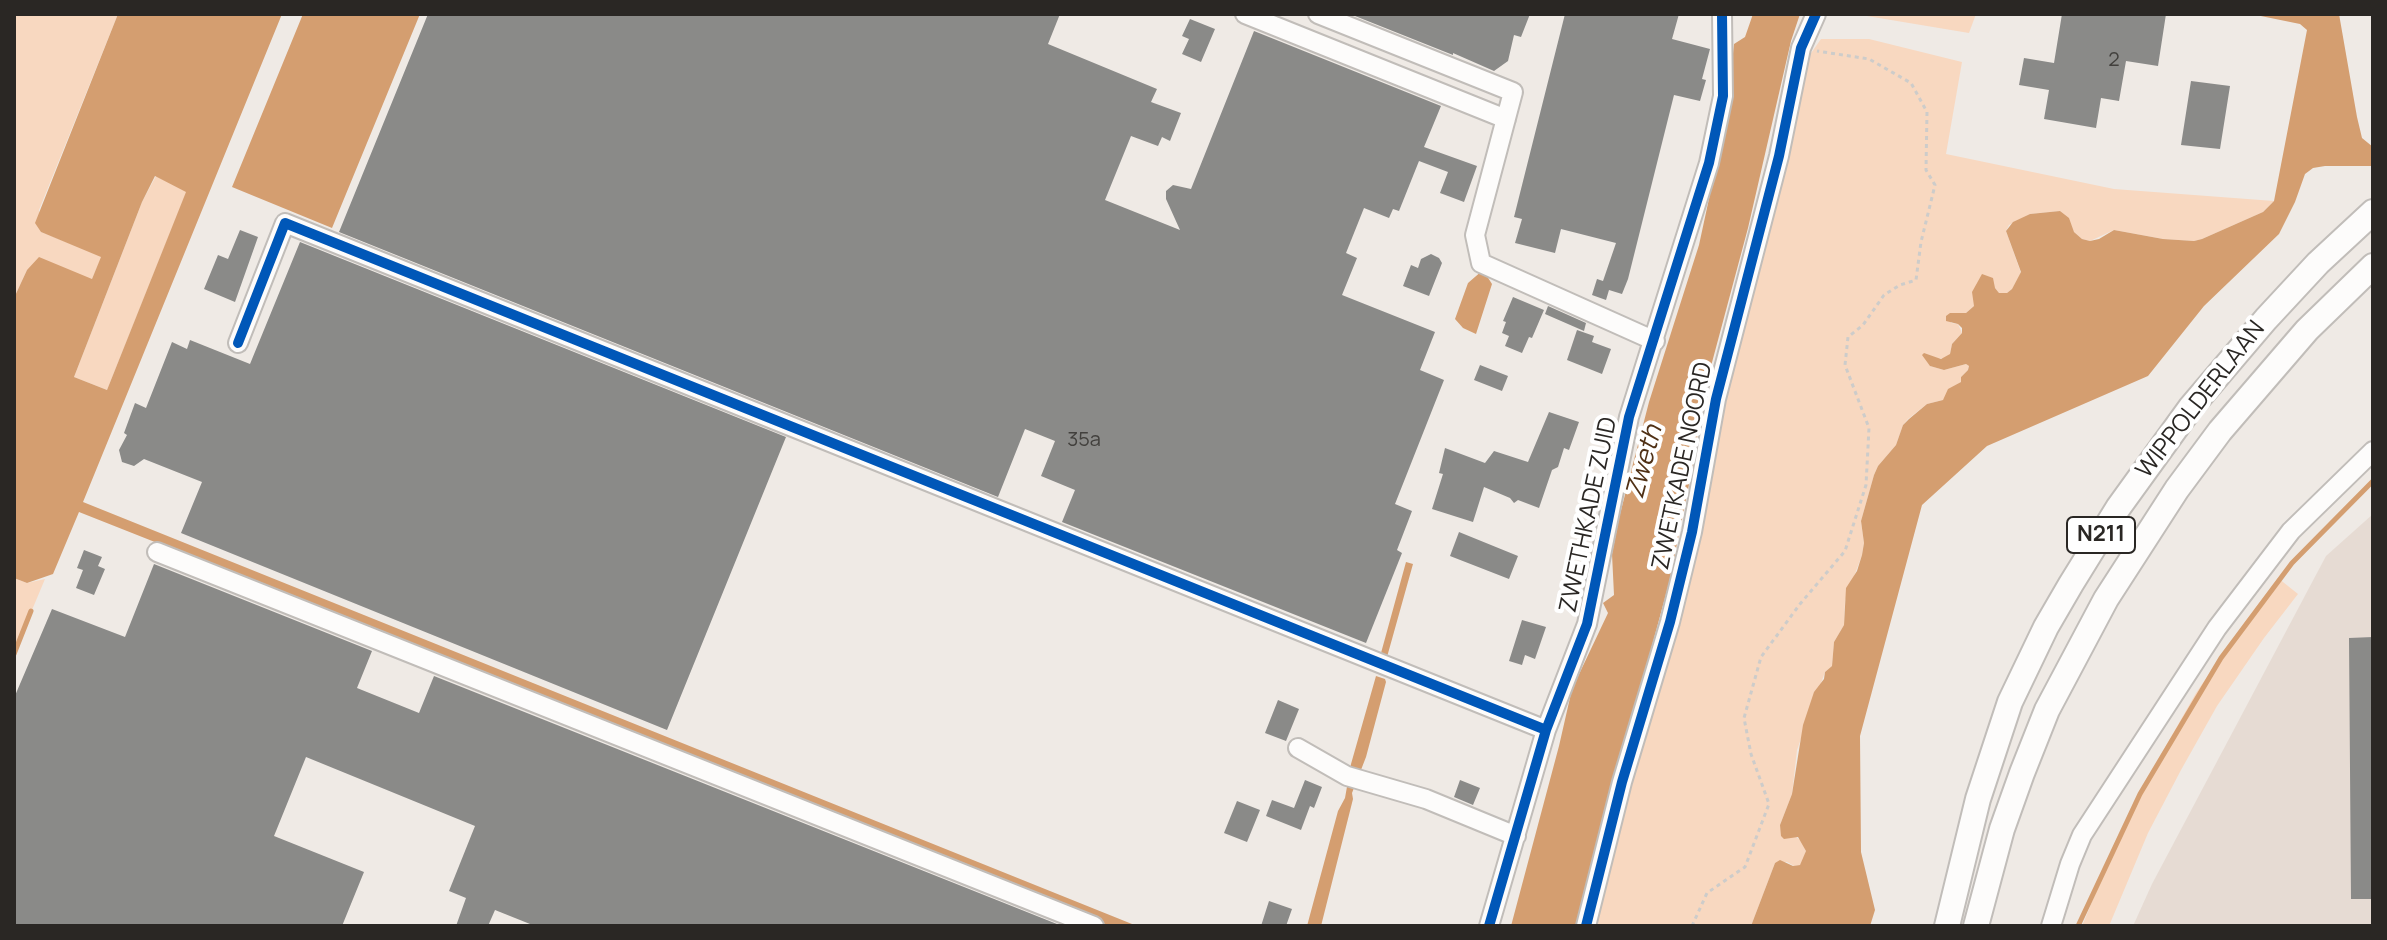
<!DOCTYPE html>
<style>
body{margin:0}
#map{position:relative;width:2387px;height:940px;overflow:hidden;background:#efeae5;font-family:Manrope,sans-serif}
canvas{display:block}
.frame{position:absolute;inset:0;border:16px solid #2a2724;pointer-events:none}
</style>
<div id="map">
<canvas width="2387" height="940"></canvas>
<div class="frame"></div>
</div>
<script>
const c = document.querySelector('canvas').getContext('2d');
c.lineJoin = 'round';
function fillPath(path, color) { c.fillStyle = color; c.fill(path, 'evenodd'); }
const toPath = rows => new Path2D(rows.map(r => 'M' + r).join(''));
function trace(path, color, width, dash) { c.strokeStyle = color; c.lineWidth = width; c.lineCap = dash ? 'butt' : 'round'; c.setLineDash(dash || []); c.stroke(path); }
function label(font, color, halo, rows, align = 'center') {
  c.font = font + ' Manrope,sans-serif'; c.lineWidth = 8; c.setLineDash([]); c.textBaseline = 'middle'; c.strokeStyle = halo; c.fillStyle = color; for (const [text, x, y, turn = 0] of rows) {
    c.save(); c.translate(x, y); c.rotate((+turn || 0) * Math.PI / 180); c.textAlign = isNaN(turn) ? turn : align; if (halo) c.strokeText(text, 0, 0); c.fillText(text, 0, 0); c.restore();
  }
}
const built = toPath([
 [2373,514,2373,926,2133,926,2152,884,2326,556]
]);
const green = toPath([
 [14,14,118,14,39,210,41,232,102,256,92,279,27,270,14,298],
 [1855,14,1976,14,1969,33],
 [1821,39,1869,39,1962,62,1946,154,2114,189,2274,201,2263,212,2202,239,2194,241,2163,239,2114,230,2090,241,2082,239,2074,232,2060,211,2030,214,2009,225,2006,231,2021,273,2012,289,2007,293,1999,293,1995,288,1974,299,1974,306,1966,313,1951,313,1951,323,1958,324,1962,333,1952,344,1950,354,1946,358,1936,359,1931,356,1930,366,1944,370,1966,364,1969,366,1968,370,1961,377,1961,382,1953,387,1943,400,1927,404,1908,419,1903,425,1896,445,1878,466,1874,475,1861,521,1864,543,1862,555,1845,601,1844,625,1834,642,1832,666,1825,672,1797,750,1792,794,1780,825,1804,843,1806,851,1804,861,1800,865,1794,866,1787,862,1775,863,1751,926,1591,926,1680,617,1742,325,1774,209,1809,56],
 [156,176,187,191,107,390,74,377,142,202],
 [14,578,27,583,45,579,14,653],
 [2278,578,2298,594,2264,638,2217,706,2181,770,2148,833,2109,926,2082,926,2125,822,2159,758,2196,693,2244,623]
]);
const water = toPath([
 [118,14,282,14,83,502,1137,926,1105,924,496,677,79,512,53,574,27,583,14,578,14,298,27,270,39,257,92,279,101,257,41,232,35,223],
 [155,176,186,192,107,390,74,377,142,202],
 [303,14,420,14,332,228,232,187],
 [1753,14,1800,14,1791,41,1748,228,1703,396,1694,460,1669,583,1576,926,1511,926,1559,746,1572,689,1608,613,1603,603,1614,595,1612,554,1619,518,1649,402,1699,245,1726,120,1734,44,1745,37],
 [2251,14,2339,14,2357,117,2362,138,2373,147,2373,166,2325,166,2313,168,2305,174,2295,202,2279,234,2204,306,2148,376,1987,446,1922,505,1860,736,1861,852,1875,910,1870,926,1751,926,1775,863,1780,860,1793,866,1800,865,1806,851,1798,837,1784,839,1781,836,1780,825,1792,794,1803,725,1814,692,1824,679,1825,672,1832,666,1834,642,1844,625,1846,588,1857,571,1862,555,1864,543,1861,521,1874,475,1878,466,1896,445,1903,425,1909,419,1927,404,1943,400,1948,389,1961,382,1961,377,1968,370,1969,366,1966,364,1944,370,1930,366,1922,355,1924,353,1941,359,1950,354,1952,344,1962,333,1962,328,1958,324,1946,321,1946,316,1950,313,1966,313,1974,306,1972,292,1982,274,1993,278,1995,288,1999,293,2007,293,2012,289,2021,272,2006,231,2013,222,2030,214,2060,211,2069,218,2074,232,2082,239,2090,241,2099,239,2114,230,2163,239,2194,241,2202,239,2263,212,2274,201,2307,30,2300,24],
 [1483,270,1492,284,1476,334,1463,328,1455,319,1468,283],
 [1406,562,1413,564,1387,657,1381,653],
 [1376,676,1385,679,1386,682,1366,757,1352,793,1353,799,1321,926,1307,926,1338,811,1345,798,1351,764]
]);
const stream = toPath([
 [14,654,31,611],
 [2078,926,2140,794,2221,658,2292,563,2373,481]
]);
const building = toPath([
 [428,14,1060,14,1048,44,1157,89,1151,102,1181,113,1170,141,1162,137,1158,146,1131,136,1105,200,1180,230,1166,199,1166,191,1173,185,1191,189,1254,31,1441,106,1424,147,1477,166,1464,202,1440,193,1448,172,1419,161,1399,211,1393,209,1389,218,1364,208,1346,253,1357,258,1342,295,1435,332,1420,370,1444,380,1395,504,1412,511,1397,550,1402,553,1366,643,1062,522,1075,490,1041,476,1055,441,1025,429,998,497,339,232],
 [1350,14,1530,14,1521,37,1514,35,1508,61,1494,71,1453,53,1453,55],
 [1565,14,1679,14,1672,39,1710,49,1702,79,1706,80,1700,101,1674,95,1628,279,1622,294,1609,290,1606,300,1592,295,1597,279,1603,281,1616,243,1561,229,1555,253,1515,243,1522,219,1514,217],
 [2062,14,2166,14,2158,66,2126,61,2119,101,2101,98,2096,128,2044,119,2049,90,2019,85,2024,58,2054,63],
 [1190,19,1215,29,1201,62,1182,54,1189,39,1182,36],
 [2191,81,2230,86,2220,149,2181,145],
 [240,230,258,237,235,302,204,289,218,255,228,259],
 [300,242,786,437,667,730,181,533,202,482,144,459,134,466,122,462,119,450,127,435,124,433,135,403,146,408,172,342,187,349,190,340,250,364],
 [1431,254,1439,258,1442,263,1429,296,1403,286,1411,265,1418,268,1421,259],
 [1513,297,1544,310,1532,338,1529,337,1522,353,1505,346,1509,336,1502,333,1506,322,1503,321],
 [1548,306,1586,323,1584,331,1545,314],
 [1577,330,1594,336,1592,342,1611,349,1602,374,1567,360],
 [1480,365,1508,376,1502,391,1474,380],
 [1549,412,1579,422,1569,450,1564,448,1558,467,1552,470,1539,508,1518,500,1514,503,1510,498,1484,487,1473,522,1432,509,1443,474,1439,473,1445,448,1485,463,1494,451,1528,462],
 [1459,532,1518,556,1509,579,1450,556],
 [84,550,102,557,98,566,105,569,94,595,76,588,83,570,77,568],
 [154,564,372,651,357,688,419,713,434,676,1062,926,535,926,495,910,488,926,456,926,466,898,449,891,475,826,306,757,274,836,364,872,342,926,14,926,14,698,52,609,125,637],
 [1522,620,1546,627,1535,659,1525,655,1522,665,1509,661],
 [2373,637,2373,899,2351,899,2349,638],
 [1278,700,1299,709,1286,741,1265,733],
 [1305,780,1322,787,1314,808,1310,806,1301,830,1266,816,1272,800,1294,808],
 [1460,780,1480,788,1473,805,1454,797],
 [1237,801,1260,810,1247,842,1224,833],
 [1269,901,1292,909,1286,926,1261,926]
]);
const path = toPath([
 [1692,926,1707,893,1745,867,1769,804,1751,754,1744,718,1761,657,1800,604,1845,551,1866,485,1869,428,1845,365,1848,337,1863,325,1884,295,1900,285,1916,280,1921,242,1935,185,1926,170,1927,112,1911,83,1869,59,1817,51]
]);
const minor = toPath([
 [1245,14,1506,119],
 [1318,14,1513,92,1475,235,1481,263,1655,341],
 [238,343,285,223,1546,730],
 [157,552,1094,926],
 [1298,748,1347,776,1426,799,1516,836],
 [1489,926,1546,730,1587,624,1629,417,1709,163,1723,96,1722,14],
 [1586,926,1622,782,1670,622,1692,532,1716,399,1779,156,1801,48,1816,14],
 [2051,926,2070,864,2082,835,2217,628,2291,531,2373,451]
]);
const major = toPath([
 [1947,926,1978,799,2010,702,2046,627,2071,584,2118,508,2191,407,2266,319,2318,263,2373,212],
 [1976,926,2002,829,2022,773,2047,710,2106,599,2177,489,2220,431,2307,330,2373,266]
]);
const cycleway = toPath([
 [238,343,285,223,1546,730],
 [1489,926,1546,730,1587,624,1629,417,1709,163,1723,96,1722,14],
 [1586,926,1622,782,1670,622,1692,532,1716,399,1779,156,1801,48,1816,14]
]);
const numberNames = [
 ["2",2114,60],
 ["35a",1084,440]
];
const shields = [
 [2101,535,68]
];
const shieldNames = [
 ["N211",2101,535]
];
const streetNames = [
 ["WIPPOLDERLAAN",2201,400,-52],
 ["ZWETKADE NOORD",1683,466,-78],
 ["ZWETHKADE ZUID",1589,515,-78]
];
const waterNames = [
 ["Zweth",1645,462,-75]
];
fillPath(built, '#e6dbd3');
fillPath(green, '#f8d8c0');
fillPath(water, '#d49e70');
trace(stream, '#d49e70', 5);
fillPath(building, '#8a8a88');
trace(minor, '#c1bdb9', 22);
trace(major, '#c1bdb9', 28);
trace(path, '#cdccca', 3, [4, 4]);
trace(minor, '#fdfcfb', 18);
trace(major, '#fdfcfb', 24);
trace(cycleway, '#0057b8', 10);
label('20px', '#42403d', null, numberNames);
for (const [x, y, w] of shields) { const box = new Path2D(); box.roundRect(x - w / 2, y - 18, w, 36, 6); c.fillStyle = '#fff'; c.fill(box); trace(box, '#2a2724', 2); }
label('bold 22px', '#2a2724', null, shieldNames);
label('24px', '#2a2724', '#fff', streetNames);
label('italic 26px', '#503116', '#fff', waterNames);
</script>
